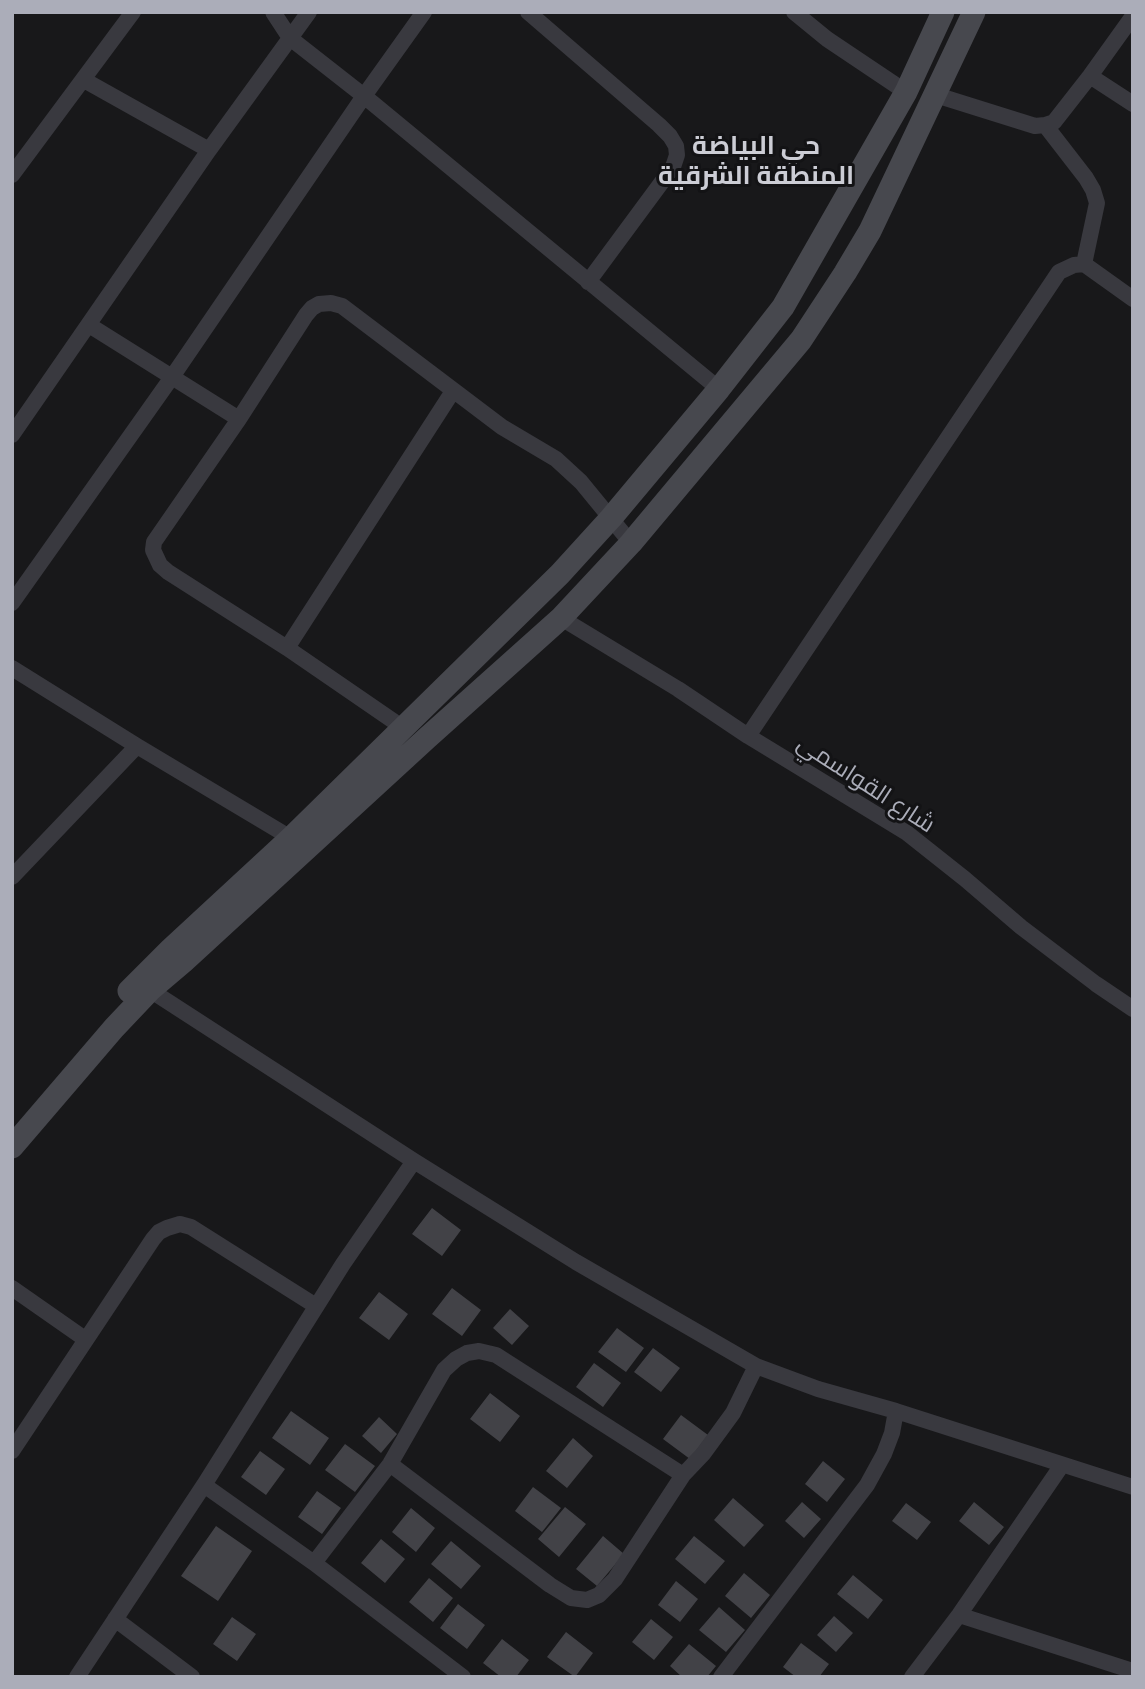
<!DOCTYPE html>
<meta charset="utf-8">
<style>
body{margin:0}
#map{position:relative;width:1145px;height:1689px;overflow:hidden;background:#18181a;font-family:"Public Sans",sans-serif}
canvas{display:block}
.frame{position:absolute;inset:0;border:14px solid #abadb9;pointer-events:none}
</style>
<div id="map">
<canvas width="1145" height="1689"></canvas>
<div class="frame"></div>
</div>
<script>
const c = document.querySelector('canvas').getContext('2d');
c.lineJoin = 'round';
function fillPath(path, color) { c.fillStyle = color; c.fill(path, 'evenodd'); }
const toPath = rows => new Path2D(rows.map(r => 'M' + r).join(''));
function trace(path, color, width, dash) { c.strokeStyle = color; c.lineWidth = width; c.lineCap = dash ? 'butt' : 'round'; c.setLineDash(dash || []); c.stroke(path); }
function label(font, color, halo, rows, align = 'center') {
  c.font = font + ' "Public Sans",Cairo,sans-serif'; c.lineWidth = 6; c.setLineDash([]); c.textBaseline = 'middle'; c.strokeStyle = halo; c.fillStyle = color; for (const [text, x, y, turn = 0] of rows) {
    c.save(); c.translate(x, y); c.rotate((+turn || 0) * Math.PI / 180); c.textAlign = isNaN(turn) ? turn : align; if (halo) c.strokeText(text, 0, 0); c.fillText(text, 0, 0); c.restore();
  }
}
const building = toPath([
 [432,1208,461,1230,442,1256,412,1234],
 [452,1288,481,1310,462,1336,432,1314],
 [379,1292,408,1314,389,1340,359,1318],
 [510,1309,529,1326,512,1345,493,1328],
 [617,1328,644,1348,626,1372,598,1352],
 [653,1348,680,1368,661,1392,634,1372],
 [594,1363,621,1383,603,1407,576,1387],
 [490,1393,520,1416,500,1442,470,1419],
 [291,1411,329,1438,310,1465,272,1438],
 [681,1415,708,1435,690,1459,663,1439],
 [379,1417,397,1434,381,1453,362,1436],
 [573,1438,593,1456,567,1488,546,1471],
 [345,1444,375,1466,355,1492,325,1470],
 [260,1451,285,1469,266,1495,241,1477],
 [823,1461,845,1479,827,1502,805,1484],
 [533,1487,561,1508,542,1532,515,1511],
 [317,1491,341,1508,322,1534,298,1517],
 [733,1498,764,1525,744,1547,714,1520],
 [802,1502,821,1519,804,1538,785,1521],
 [974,1502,1004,1527,989,1545,959,1521],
 [906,1503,931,1522,917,1540,892,1521],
 [565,1507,586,1524,559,1557,538,1539],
 [411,1508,435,1528,416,1552,392,1532],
 [216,1526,252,1551,218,1601,181,1576],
 [603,1536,624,1554,597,1586,576,1569],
 [694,1536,725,1561,705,1584,675,1559],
 [381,1539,405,1559,385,1583,361,1563],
 [451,1541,481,1566,461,1589,431,1564],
 [744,1573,770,1595,751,1618,725,1596],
 [853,1575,883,1600,868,1619,837,1594],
 [429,1578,453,1598,433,1622,409,1602],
 [676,1581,698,1599,680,1622,658,1605],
 [458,1604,485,1625,467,1649,440,1628],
 [719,1607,745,1630,726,1652,699,1630],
 [834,1616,853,1633,836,1652,817,1635],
 [232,1617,256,1634,237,1661,213,1644],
 [651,1619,673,1637,654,1660,632,1642],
 [566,1632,593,1653,575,1677,547,1657],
 [502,1639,529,1660,516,1677,501,1677,483,1663],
 [801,1643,829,1664,819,1677,796,1677,783,1667],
 [689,1644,716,1666,707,1677,682,1677,670,1666]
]);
const minor = toPath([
 [273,12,290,38,364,96,719,389],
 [528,12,659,125,670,136,676,146,677,155,673,167,588,282],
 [794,12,827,39,906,92],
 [1090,76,1133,104],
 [84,80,209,150],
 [936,95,1035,126,1045,125,1054,122,1090,76,1133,16],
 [1045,125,1086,178,1093,190,1097,203,1084,264],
 [12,175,133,12],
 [89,325,239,419],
 [12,435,209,150,309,12],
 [12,603,172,377,364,96,424,12],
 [561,618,678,689,748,736,907,833,965,879,1021,927,1096,984,1133,1009],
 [287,648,453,391],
 [12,668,137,746,291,838],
 [402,727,287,648,168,572,160,565,153,550,154,542,239,419,306,315,312,308,319,304,331,303,342,306,502,427,556,459,581,482,631,543],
 [748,736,1059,272,1074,265,1084,264,1133,299],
 [12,877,137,746],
 [143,987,150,990,414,1161,576,1262,756,1366,818,1389,896,1411,1133,1487],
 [12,1288,85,1339],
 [12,1451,153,1239,159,1232,167,1228,180,1224,191,1227,316,1306],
 [390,1464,550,1585,571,1598,587,1600,599,1595,615,1579,683,1475,703,1454,733,1413,756,1366],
 [204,1485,314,1563,463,1677],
 [314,1563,390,1464,444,1370,456,1359,467,1353,479,1351,496,1355,683,1475],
 [959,1615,1133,1671],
 [115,1619,192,1677],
 [77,1677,204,1485,343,1264,414,1161],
 [721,1677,867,1485,884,1454,892,1433,896,1411],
 [912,1677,959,1615,1062,1465]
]);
const secondary = toPath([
 [129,991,171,949,291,838,560,574,611,518,719,389,783,307,906,92,943,12],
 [12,1147,114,1028,150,990,183,962,427,738,561,618,631,543,801,340,845,273,870,231,974,12]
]);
const streetNames = [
 ["شارع القواسمي",866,784,33]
];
const neighbourhoodNames = [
 ["حي البياضة",756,146],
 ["المنطقة الشرقية",756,176]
];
fillPath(building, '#424247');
trace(minor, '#39393f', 16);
trace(secondary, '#47484e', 23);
label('24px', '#abadb9', '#131315', streetNames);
label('bold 26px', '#cccdd5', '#131315', neighbourhoodNames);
</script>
